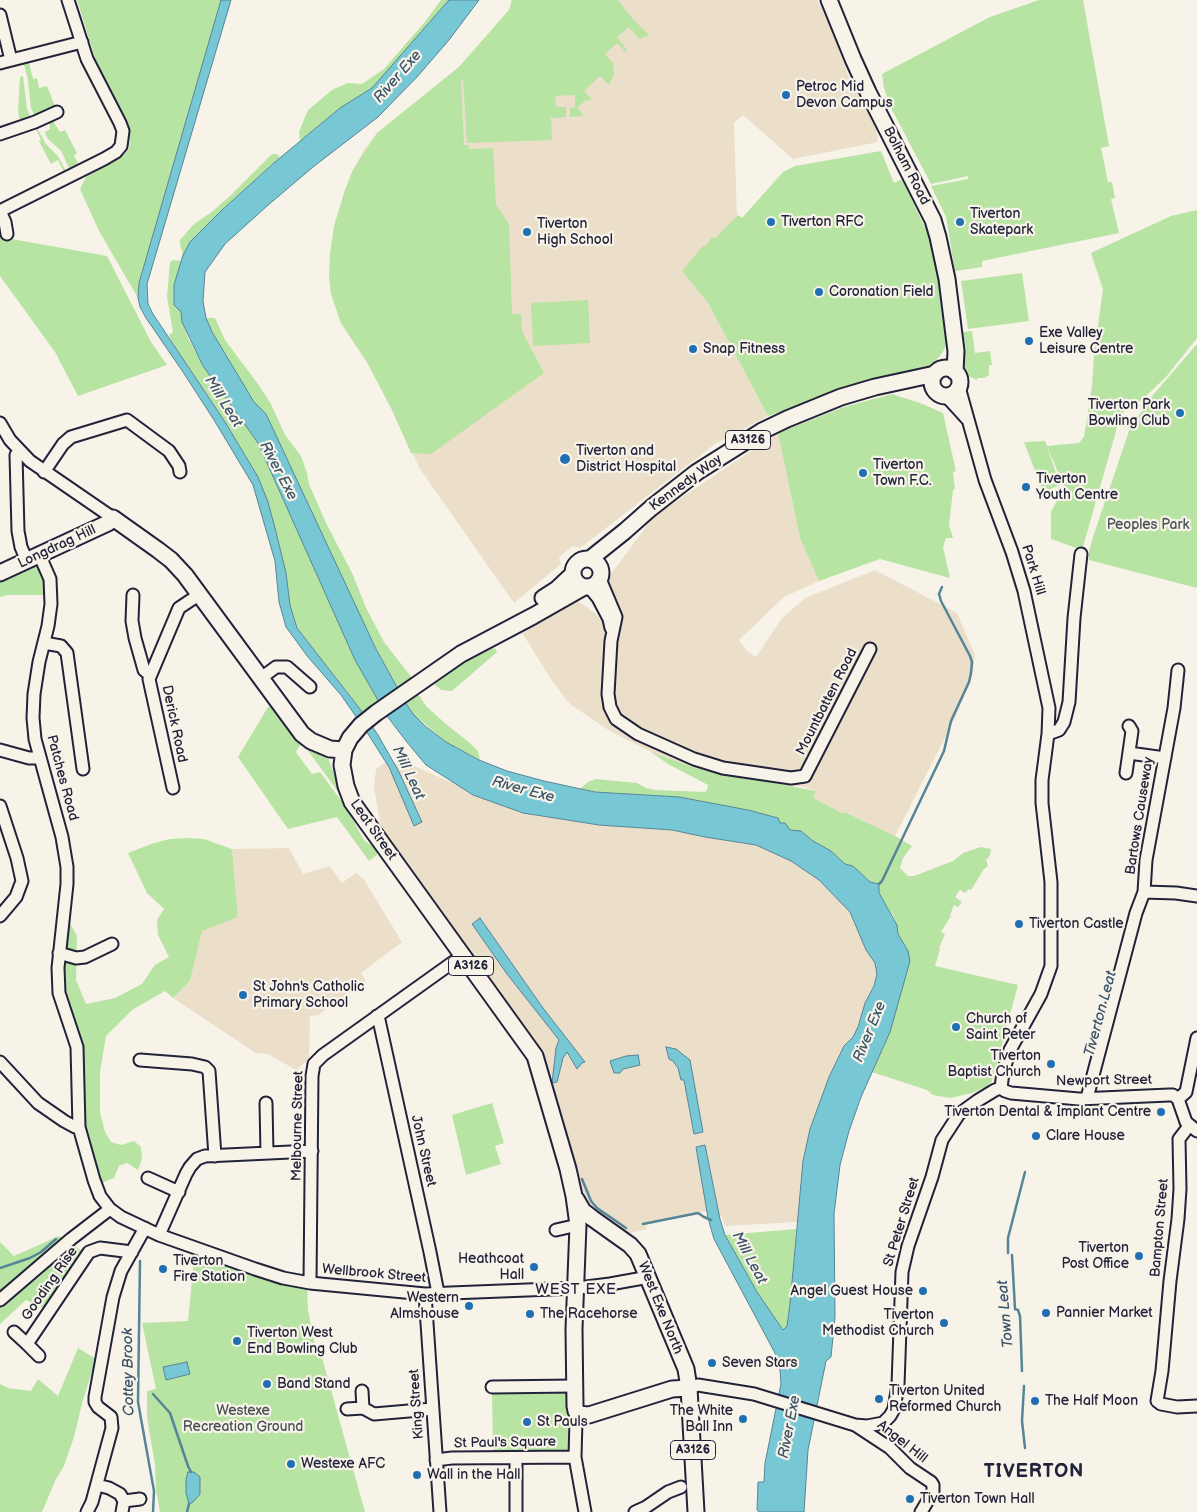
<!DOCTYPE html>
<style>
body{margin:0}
canvas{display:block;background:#f7f3e8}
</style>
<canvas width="1197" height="1512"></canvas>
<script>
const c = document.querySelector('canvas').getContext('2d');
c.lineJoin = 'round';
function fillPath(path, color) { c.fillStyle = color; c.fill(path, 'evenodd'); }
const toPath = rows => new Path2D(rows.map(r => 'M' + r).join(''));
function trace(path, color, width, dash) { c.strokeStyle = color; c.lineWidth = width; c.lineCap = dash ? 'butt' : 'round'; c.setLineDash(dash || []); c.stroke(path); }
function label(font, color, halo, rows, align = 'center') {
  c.font = font + ' "Balsamiq Sans",sans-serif'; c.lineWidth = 4.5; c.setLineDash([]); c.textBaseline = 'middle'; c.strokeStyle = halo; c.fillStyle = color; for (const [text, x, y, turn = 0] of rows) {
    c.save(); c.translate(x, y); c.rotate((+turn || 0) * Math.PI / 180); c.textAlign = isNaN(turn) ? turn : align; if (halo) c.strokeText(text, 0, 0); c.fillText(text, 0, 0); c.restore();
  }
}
const built = toPath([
 [512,0,817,0,829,23,848,75,877,128,878,142,793,159,743,115,734,123,737,216,682,271,708,303,768,416,715,444,580,548,573,546,559,557,561,564,514,603,420,469,392,410,368,364,341,323,331,294,329,275,334,226,345,190,353,170,364,150,377,133,459,67,509,10],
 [778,433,800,538,819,581,784,597,739,640,747,651,756,657,782,618,805,598,875,570,957,613,975,655,971,681,953,722,895,836,846,812,844,814,813,798,816,791,803,787,760,781,695,768,651,752,610,731,570,704,552,681,521,631,549,615,578,601,596,614,600,620,618,605,608,578,654,516],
 [387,761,414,766,457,785,473,795,523,813,599,825,672,830,705,837,756,845,791,861,819,880,840,900,850,912,866,950,875,963,877,974,874,986,865,1003,858,1027,853,1037,844,1046,829,1077,810,1129,803,1161,797,1222,725,1226,721,1215,709,1211,646,1223,647,1229,626,1234,593,1213,575,1184,536,1041,467,952,381,828,374,787,376,769],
 [289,848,303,874,330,866,342,883,356,873,363,878,402,942,361,973,366,981,318,1015,310,1016,309,1059,296,1070,268,1054,256,1053,173,998,190,981,202,931,238,917,232,849]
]);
const green = toPath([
 [77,0,221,0,139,283,138,298,99,231,80,189,86,177,125,154,129,148,130,137,128,123,96,61],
 [441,0,449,0,372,88,340,108,300,141,299,132,308,110,332,90,348,83,362,84,384,69,424,23],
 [512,0,618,0,632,18,649,35,639,39,629,27,617,37,627,50,626,52,617,43,605,54,613,63,614,74,609,85,600,76,584,91,592,99,585,101,577,108,584,116,570,117,570,108,575,107,575,95,555,96,556,107,566,107,566,117,553,118,551,116,552,140,467,143,463,80,461,80,464,145,469,145,469,149,493,148,496,205,509,224,512,314,521,314,522,331,544,373,431,454,411,453,392,410,368,364,341,323,331,294,329,275,330,254,334,226,345,190,353,170,377,133,459,67,509,10],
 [1039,0,1083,0,1109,146,1101,148,1108,182,1112,182,1115,198,1111,199,1119,233,982,261,982,267,955,271,946,217,931,186,968,179,968,176,931,184,890,106,884,88,882,74,990,17],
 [26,60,29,63,33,79,37,78,39,88,47,86,56,109,36,119,31,108,28,80,23,61],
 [23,76,27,109,32,120,20,121,18,111,20,77],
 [51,118,60,132,65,130,77,153,74,155,79,166,71,172,61,151,47,138,45,132,50,129,49,123],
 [37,128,46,144,58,156,67,173,65,174,58,160,51,164,39,141,41,140,36,129],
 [881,151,894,183,902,179,928,234,934,254,944,324,946,343,944,350,933,365,832,394,768,416,708,303,682,271,703,246,707,245,711,238,715,238,738,215,742,218,783,172,795,166],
 [272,154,277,154,280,157,221,211,190,242,183,255,180,244,180,240,193,225,213,211,230,196],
 [1197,210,1197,338,1166,377,1144,398,1121,414,1082,550,1051,539,1051,512,1064,487,1047,446,1060,485,1043,492,1024,442,1045,441,1047,446,1079,443,1084,437,1092,386,1094,354,1103,289,1091,253,1171,216],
 [0,237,107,256,151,342,167,365,78,396,55,352,0,276],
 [173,260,181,261,173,291,181,312,182,322,188,338,203,366,258,443,355,660,380,702,363,713,297,628,290,605,286,573,275,528,268,502,258,477,225,422,172,342,169,335,173,332,167,297,170,262],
 [1022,273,1029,321,968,329,961,281],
 [588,300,590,343,533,346,531,303],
 [206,318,215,318,225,340,258,384,271,404,285,435,301,456,307,473,309,484,326,523,353,575,366,608,384,642,412,678,398,689,360,618,266,414,254,402,212,332],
 [972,331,975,353,990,351,992,365,989,365,989,375,984,378,977,378,977,380,968,376,962,367,962,353,966,350,963,332],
 [1197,344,1197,588,1089,560,1089,551,1094,534,1130,428,1153,395],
 [892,394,920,403,943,413,956,471,953,472,955,489,953,490,949,525,953,538,946,538,943,547,950,578,880,559,819,581,800,538,778,433,844,407],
 [39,561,44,570,45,595,7,595,0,597,0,578],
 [495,648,497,652,452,691,441,690,434,684,478,653],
 [418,694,427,707,447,725,470,743,478,751,480,760,446,742,413,714,405,702],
 [273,706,301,744,296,752,312,774,320,772,345,806,364,840,376,849,377,855,369,861,337,817,288,829,238,757,268,707],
 [303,744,329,760,342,797],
 [651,752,695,768,816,791,813,798,844,814,845,812,895,836,912,846,903,858,900,868,908,876,914,876,953,861,963,853,981,847,991,849,990,855,986,860,988,866,984,869,971,890,969,889,965,893,960,890,955,897,962,902,958,907,954,905,950,915,951,916,941,932,945,934,939,948,940,949,935,966,1018,985,992,1081,986,1087,972,1093,950,1098,933,1095,927,1090,872,1072,890,1032,908,951,898,934,897,925,893,915,887,908,879,893,879,884,870,882,853,866,845,864,831,851,813,841,801,831,790,830,780,823,778,818,748,810,679,797,595,792,580,789,588,782,596,779,637,783,646,788,655,790,705,792,707,790,708,785,668,764],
 [187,838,204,839,232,849,238,917,202,931,190,981,173,998,165,991,132,1010,106,1036,100,1072,100,1112,105,1132,111,1142,121,1145,134,1141,141,1147,142,1159,138,1170,127,1163,119,1166,114,1178,101,1183,82,1127,81,1062,63,995,60,969,68,920,77,936,76,980,86,1004,115,998,142,984,155,965,169,957,158,935,157,920,164,909,147,893,128,853,154,843,170,839],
 [492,1103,504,1143,495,1146,501,1164,466,1175,452,1115],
 [796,1229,790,1304,787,1326,782,1330,757,1292,725,1235],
 [59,1236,82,1251,44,1308,26,1300,0,1324,0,1242,14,1256],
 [200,1257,282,1285,307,1287,308,1310,317,1355,321,1354,365,1512,160,1512,156,1490,155,1465,147,1417,147,1391,156,1389,142,1323,188,1321,194,1259],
 [78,1348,96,1359,83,1400,74,1437,64,1466,55,1481,42,1512,0,1512,0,1384,8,1388,31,1391,38,1379,58,1396],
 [568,1389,568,1451,493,1452,492,1390]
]);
const water = toPath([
 [221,0,231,0,147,284,148,304,153,314,225,422,258,477,268,502,275,528,286,573,290,605,297,628,363,713,378,735,399,772,422,822,414,826,389,767,368,734,341,695,308,657,286,627,279,602,275,561,253,485,214,420,183,372,146,318,140,307,138,298,139,283,221,0],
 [449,0,479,0,449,40,417,77,378,117,313,167,267,206,225,244,205,272,203,301,206,318,212,332,254,402,266,414,375,647,405,702,413,714,425,726,446,742,479,760,507,771,544,781,595,792,679,797,748,810,778,818,780,823,785,823,790,830,801,831,813,841,831,851,845,864,853,866,870,882,879,884,879,893,897,925,898,934,908,951,910,961,890,1032,861,1097,849,1131,840,1165,834,1214,835,1317,831,1357,826,1361,808,1450,804,1512,759,1512,757,1510,758,1482,764,1482,765,1463,781,1384,780,1370,776,1355,714,1239,708,1218,696,1147,705,1145,720,1219,725,1235,757,1292,783,1330,787,1326,790,1304,803,1161,810,1129,829,1077,844,1046,853,1037,858,1027,865,1003,874,986,877,974,875,963,866,950,850,912,819,880,791,861,756,845,705,837,672,830,599,825,523,813,473,795,426,765,406,741,387,716,355,660,258,443,203,366,182,322,181,312,174,305,174,285,183,255,190,242,221,211,275,162,340,108,372,88,449,0],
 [480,918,543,1008,585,1062,582,1063,577,1069,567,1052,563,1058,557,1082,552,1083,556,1048,559,1040,507,974,472,924,480,918],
 [666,1047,676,1049,690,1060,703,1132,694,1134,684,1080,681,1080,678,1068,673,1061,669,1059,666,1047],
 [638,1055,640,1065,623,1069,620,1073,614,1073,610,1061,626,1056,638,1055],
 [187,1362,190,1374,166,1380,163,1367,187,1362],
 [188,1472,194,1472,200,1477,200,1494,193,1502,189,1504,186,1493,186,1479,188,1472]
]);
const stream = toPath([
 [879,884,882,881,944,751,951,721,969,682,971,673,972,662,970,656,941,601,939,594,942,587],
 [582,1179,591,1201,597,1208,626,1228],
 [643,1224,698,1213,704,1217,711,1220],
 [1008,1253,1008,1238,1025,1172],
 [1012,1255,1015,1309,1018,1310,1020,1316,1022,1371],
 [140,1261,138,1402,154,1491,153,1512],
 [0,1268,30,1258,41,1252,56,1239],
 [1024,1386,1022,1421,1025,1448],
 [153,1394,170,1413,188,1466,191,1472],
 [187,1512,189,1504]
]);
const minor = toPath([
 [0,15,11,60],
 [0,63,82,42],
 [0,134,35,122,57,112],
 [0,211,104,159,116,152,121,146,123,131,120,123,87,59,68,0],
 [0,211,5,222,7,234],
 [959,387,985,480,1012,552,1024,591,1049,708,1048,734,1042,780,1042,803,1051,882,1051,966,1041,994,1010,1050,1003,1072,1001,1088],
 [946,396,967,419],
 [0,423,10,440,30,461,113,518],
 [20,451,16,455,18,531,21,547,27,561],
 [44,472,63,444,71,437,127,420,169,451,179,466,180,472],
 [39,554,50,579,51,604,48,626,39,662,34,694,33,718,35,739,62,837,67,867,67,884,58,968,59,993,77,1047,79,1127,94,1180,100,1196,110,1209,121,1217,159,1235,255,1269,283,1278,310,1283,425,1294,578,1288,610,1284,649,1277],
 [600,579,616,617,611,641,608,694,610,707,616,719,638,734,694,759,723,768,791,778,805,776,870,649],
 [589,587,598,598,609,619,611,628],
 [133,595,132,621,135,638,144,670,150,675],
 [44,643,61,646,67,653,83,769],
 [261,678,276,667,287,667,310,687],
 [1048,734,1059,730,1064,722,1069,702,1074,618,1081,554],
 [0,750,29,758,40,758],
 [1129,753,1165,758],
 [1126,773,1132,731,1129,726],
 [173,788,149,679,179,608,200,594],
 [0,806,17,858,22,881,16,897,0,916],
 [1144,892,1176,893,1197,896],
 [59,953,76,958,85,957,112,944],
 [377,1016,379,1020,430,1252,438,1293],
 [140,1060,192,1064,205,1067,209,1071,215,1156],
 [0,1062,38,1103,64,1121,75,1127,79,1127],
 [1001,1088,1005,1091,1011,1093,1079,1099,1169,1095,1173,1095,1178,1099],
 [1087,1098,1136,913,1144,892,1146,860,1174,708,1178,670],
 [1178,1099,1186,1092,1197,1038],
 [1178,1099,1186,1122,1197,1131],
 [266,1103,267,1153],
 [1189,1126,1179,1139,1180,1189,1178,1219,1170,1281,1162,1371,1157,1401,1161,1404,1177,1407,1197,1406],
 [148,1178,179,1192],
 [556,1230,578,1225],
 [159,1235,186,1174,190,1167,197,1159,205,1156,312,1151],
 [310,1283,312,1076,314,1064,323,1055,463,955],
 [425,1294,440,1512],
 [0,1300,71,1239,110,1209],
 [14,1332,27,1344],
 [39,1356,27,1344,89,1252,100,1248,132,1252],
 [492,1387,574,1386],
 [689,1388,698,1385,754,1394,855,1425,890,1448,910,1468,931,1482,933,1485,933,1492,921,1512],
 [362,1391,363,1408,374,1414,432,1409],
 [347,1409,363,1408],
 [578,1414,576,1420,575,1457,585,1512],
 [855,1425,867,1426,883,1423,890,1416,894,1409,898,1385,902,1272,908,1246,932,1177,942,1140,959,1114,977,1101,995,1090,1001,1088],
 [516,1458,516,1512],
 [436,1460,452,1458,575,1457],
 [97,1485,109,1488,120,1494,124,1501,122,1512],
 [124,1501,140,1499],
 [87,1512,92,1502,112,1428,111,1417,98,1407,95,1402,95,1397,113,1297,121,1271,145,1228],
 [635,1512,646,1507,668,1492,681,1487]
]);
const major = toPath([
 [829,0,853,59,868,92,933,220,938,237,947,279,956,351,955,372],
 '932 382a14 14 0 1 1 28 0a14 14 0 1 1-28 0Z',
 '573 573a14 14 0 1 1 28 0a14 14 0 1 1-28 0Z',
 [590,559,625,531,651,508,697,472,762,431,787,419,841,397,875,387,935,374],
 [0,573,108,523,113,518,158,550,171,560,185,575,302,734,311,741,330,749,344,750],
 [584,587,533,616,461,654,376,713,361,725,350,738,344,750,342,765,346,786,352,802,535,1056,568,1169,574,1196,578,1225,574,1329,575,1406,576,1411,578,1414,589,1415,672,1389,689,1388],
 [543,598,557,589,573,574],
 [576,1199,583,1211,592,1218,630,1245,638,1254,686,1369,689,1388,696,1512]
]);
const markers = [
 [786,95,5,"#1f6fb2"],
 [771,222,5,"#1f6fb2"],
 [960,222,5,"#1f6fb2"],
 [527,232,5,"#1f6fb2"],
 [819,292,5,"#1f6fb2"],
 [1029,341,5,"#1f6fb2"],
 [693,349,5,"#1f6fb2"],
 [1180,413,5,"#1f6fb2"],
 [565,459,6,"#1f6fb2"],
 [863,473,5,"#1f6fb2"],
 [1026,487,5,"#1f6fb2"],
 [1019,924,5,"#1f6fb2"],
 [243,995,5,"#1f6fb2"],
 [956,1027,5,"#1f6fb2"],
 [1051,1064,5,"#1f6fb2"],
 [1161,1112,5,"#1f6fb2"],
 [1036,1136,5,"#1f6fb2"],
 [1139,1256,5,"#1f6fb2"],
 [534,1267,5,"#1f6fb2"],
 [163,1269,5,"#1f6fb2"],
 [923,1291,5,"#1f6fb2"],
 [469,1306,5,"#1f6fb2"],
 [1046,1313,5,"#1f6fb2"],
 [530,1314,5,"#1f6fb2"],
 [944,1323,5,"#1f6fb2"],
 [237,1341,5,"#1f6fb2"],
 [712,1363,5,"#1f6fb2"],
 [267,1384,5,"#1f6fb2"],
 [879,1399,5,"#1f6fb2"],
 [1035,1401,5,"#1f6fb2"],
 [743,1419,5,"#1f6fb2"],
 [527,1422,5,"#1f6fb2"],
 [291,1464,5,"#1f6fb2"],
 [417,1475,5,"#1f6fb2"],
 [910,1499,5,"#1f6fb2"]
];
const shields = [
 [748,440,45],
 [471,966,45],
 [693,1450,45]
];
const shieldNames = [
 ["A3126",748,440],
 ["A3126",471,966],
 ["A3126",693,1450]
];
const poiNames = [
 ["Petroc Mid",796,87],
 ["Devon Campus",796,103],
 ["Tiverton",970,214],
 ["Skatepark",970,230],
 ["Tiverton RFC",781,222],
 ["Tiverton",537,224],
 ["High School",537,240],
 ["Coronation Field",829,292],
 ["Exe Valley",1039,333],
 ["Leisure Centre",1039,349],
 ["Snap Fitness",703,349],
 ["Tiverton Park",1170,405,"right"],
 ["Bowling Club",1170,421,"right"],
 ["Tiverton and",576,451],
 ["District Hospital",576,467],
 ["Tiverton",873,465],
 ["Town F.C.",873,481],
 ["Tiverton",1036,479],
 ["Youth Centre",1036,495],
 ["Tiverton Castle",1029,924],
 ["St John's Catholic",253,987],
 ["Primary School",253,1003],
 ["Church of",966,1019],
 ["Saint Peter",966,1035],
 ["Tiverton",1041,1056,"right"],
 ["Baptist Church",1041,1072,"right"],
 ["Tiverton Dental & Implant Centre",1151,1112,"right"],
 ["Clare House",1046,1136],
 ["Tiverton",1129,1248,"right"],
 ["Post Office",1129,1264,"right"],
 ["Heathcoat",524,1259,"right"],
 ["Hall",524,1275,"right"],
 ["Tiverton",173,1261],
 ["Fire Station",173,1277],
 ["Angel Guest House",913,1291,"right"],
 ["Western",459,1298,"right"],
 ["Almshouse",459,1314,"right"],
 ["Pannier Market",1056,1313],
 ["The Racehorse",540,1314],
 ["Tiverton",934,1315,"right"],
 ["Methodist Church",934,1331,"right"],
 ["Tiverton West",247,1333],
 ["End Bowling Club",247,1349],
 ["Seven Stars",722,1363],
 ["Band Stand",277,1384],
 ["Tiverton United",889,1391],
 ["Reformed Church",889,1407],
 ["The Half Moon",1045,1401],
 ["The White",733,1411,"right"],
 ["Ball Inn",733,1427,"right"],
 ["St Pauls",537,1422],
 ["Westexe AFC",301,1464],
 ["Wall in the Hall",427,1475],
 ["Tiverton Town Hall",920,1499]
];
const streetNames = [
 ["Bolham Road",906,166,63],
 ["Kennedy Way",686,483,-36],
 ["Longdrag Hill",57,547,-25],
 ["Park Hill",1033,570,73],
 ["Mountbatten Road",827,702,-63],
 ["Derick Road",174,724,78],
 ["Patches Road",62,778,75],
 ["Bartows Causeway",1140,816,-81],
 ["Leat Street",373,830,55],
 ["Newport Street",1104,1081,-1],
 ["Melbourne Street",298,1126,-89],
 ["John Street",423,1151,77],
 ["St Peter Street",902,1222,-73],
 ["Bampton Street",1160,1228,-85],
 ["Wellbrook Street",374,1274,5],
 ["Gooding Rise",50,1284,-55],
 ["West Exe North",660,1308,68],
 ["King Street",417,1404,-94],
 ["Angel Hill",902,1442,38],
 ["St Paul's Square",505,1443,-1]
];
const parkNames = [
 ["Peoples Park",1148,525],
 ["Westexe",243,1411],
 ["Recreation Ground",243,1427]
];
const waterNames = [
 ["River Exe",398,77,-49],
 ["Mill Leat",223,402,58],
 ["River Exe",278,471,62],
 ["Mill Leat",408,773,65],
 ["River Exe",523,790,15],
 ["Tiverton Leat",1101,1014,-75],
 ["River Exe",870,1032,-68],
 ["Mill Leat",749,1258,62],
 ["Town Leat",1006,1314,-95],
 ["Cottey Brook",129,1372,-91],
 ["River Exe",790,1427,-79]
];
const neighbourhoodNames = [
 ["WEST EXE",576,1290]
];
const districtNames = [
 ["TIVERTON",1034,1472]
];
fillPath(built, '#ebdfca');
fillPath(green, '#b7e4a2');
fillPath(water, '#78c7d5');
trace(water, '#568597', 1);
trace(stream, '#568597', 2.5);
trace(minor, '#22223b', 15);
trace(major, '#22223b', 19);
trace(minor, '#f7f3e8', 11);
trace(major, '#f7f3e8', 15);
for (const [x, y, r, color] of markers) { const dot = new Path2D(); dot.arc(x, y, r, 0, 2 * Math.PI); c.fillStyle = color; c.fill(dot); trace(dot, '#f7f3e8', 2); }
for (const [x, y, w] of shields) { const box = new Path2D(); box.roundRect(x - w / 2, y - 9.5, w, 19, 4); c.fillStyle = '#f7f3e8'; c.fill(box); trace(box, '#22223b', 1); }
label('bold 12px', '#22223b', null, shieldNames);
label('14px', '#22223b', '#f7f3e8', poiNames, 'left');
label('14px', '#22223b', '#f7f3e8', streetNames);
label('14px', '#475255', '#f7f3e8', parkNames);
label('italic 15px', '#3c5469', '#f7f3e8', waterNames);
c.letterSpacing = '1px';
label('15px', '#22223b', '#f7f3e8', neighbourhoodNames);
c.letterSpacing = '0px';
c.letterSpacing = '1px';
label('bold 19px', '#22223b', '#f7f3e8', districtNames);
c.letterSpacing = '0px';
</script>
